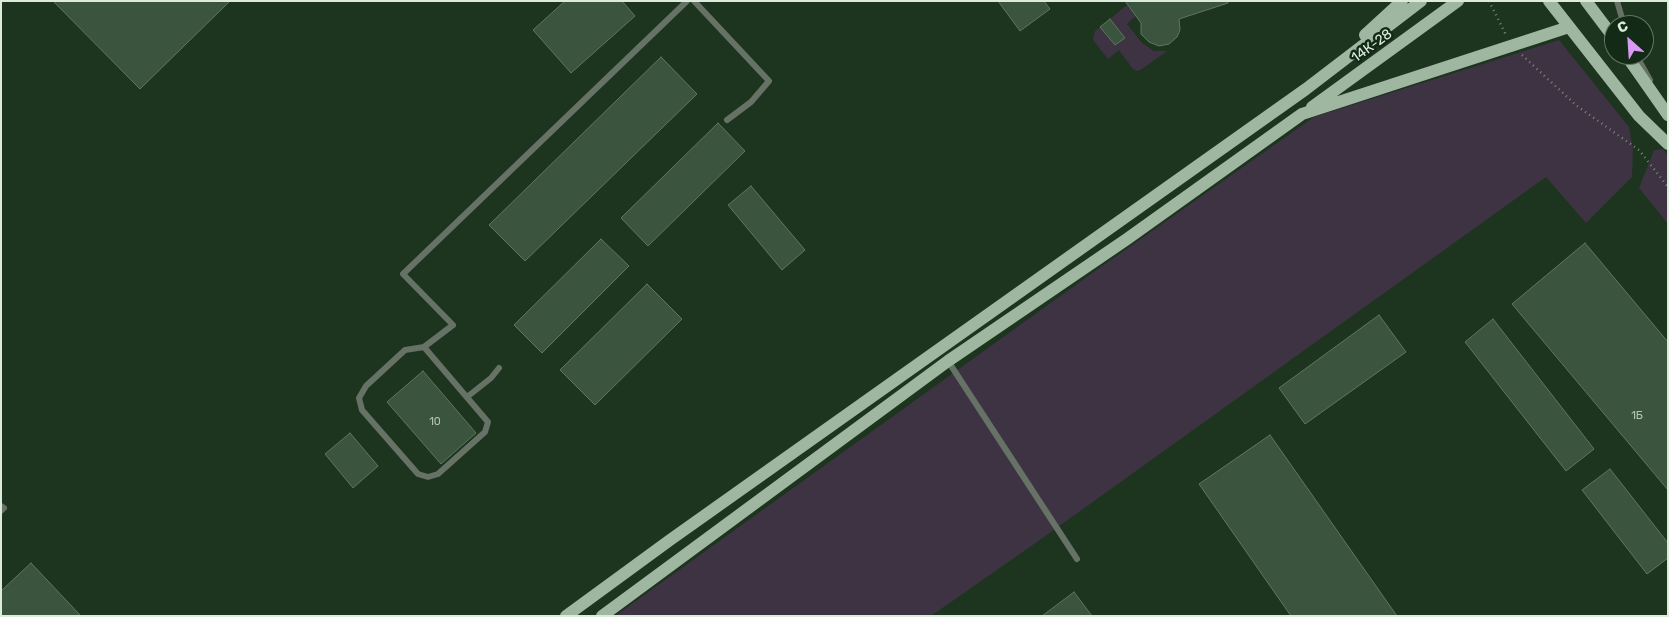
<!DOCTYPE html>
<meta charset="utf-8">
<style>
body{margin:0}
#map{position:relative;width:1669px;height:617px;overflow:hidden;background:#1d341f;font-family:Rubik,sans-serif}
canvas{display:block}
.frame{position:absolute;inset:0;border:2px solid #ddebdd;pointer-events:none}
.north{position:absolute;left:1604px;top:15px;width:50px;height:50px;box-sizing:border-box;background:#132a16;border:1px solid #647766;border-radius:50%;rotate:334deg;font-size:14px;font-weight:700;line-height:20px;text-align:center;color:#ddebdd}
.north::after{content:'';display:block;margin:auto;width:18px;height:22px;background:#db99f6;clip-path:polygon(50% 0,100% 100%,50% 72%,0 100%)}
</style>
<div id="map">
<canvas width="1669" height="617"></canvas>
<div class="frame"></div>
<div class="north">С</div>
</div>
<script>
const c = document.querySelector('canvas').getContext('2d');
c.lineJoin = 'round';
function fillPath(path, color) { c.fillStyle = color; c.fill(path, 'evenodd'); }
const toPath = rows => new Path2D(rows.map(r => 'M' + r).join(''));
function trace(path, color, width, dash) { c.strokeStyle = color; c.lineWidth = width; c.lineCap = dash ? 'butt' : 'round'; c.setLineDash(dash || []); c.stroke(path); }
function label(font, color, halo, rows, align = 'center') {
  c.font = font + ' Rubik,sans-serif'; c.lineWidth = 5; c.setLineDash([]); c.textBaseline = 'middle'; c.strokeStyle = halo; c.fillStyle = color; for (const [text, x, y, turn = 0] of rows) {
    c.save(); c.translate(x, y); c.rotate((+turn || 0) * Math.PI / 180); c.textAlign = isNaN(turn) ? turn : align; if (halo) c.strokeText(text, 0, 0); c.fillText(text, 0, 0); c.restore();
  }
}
const green = toPath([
 [1127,5,1136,16,1127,24,1142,43,1154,51,1167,51,1142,69,1137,71,1133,69,1119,50,1108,59,1093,40,1095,31,1100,27,1115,45,1125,38,1110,19],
 [1559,40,1629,127,1633,149,1632,177,1586,223,1546,177,1037,542,931,616,615,616,1091,274,1314,117],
 [1663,149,1668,155,1668,224,1639,188,1654,150]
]);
const building = toPath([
 [53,1,230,1,140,89,53,1],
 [565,1,622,1,635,16,571,73,533,30,565,1],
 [998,1,1044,1,1050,9,1020,31,998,1],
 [1125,1,1228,1,1228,3,1179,19,1180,30,1177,37,1169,44,1159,46,1149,42,1141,34,1141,23,1125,1],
 [1110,19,1125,38,1115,45,1100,27,1110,19],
 [661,57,697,94,525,261,489,225,661,57],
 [718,123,745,151,648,246,621,218,718,123],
 [751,186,805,250,782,270,728,205,751,186],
 [601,239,629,266,542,353,514,325,601,239],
 [1585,243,1668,342,1668,490,1512,304,1585,243],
 [647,284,682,319,595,405,560,370,647,284],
 [1379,315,1406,352,1305,424,1279,388,1379,315],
 [1493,319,1594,449,1566,471,1465,342,1493,319],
 [423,371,476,433,441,464,387,402,423,371],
 [350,433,378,466,353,488,325,454,350,433],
 [1270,435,1397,616,1291,616,1199,484,1270,435],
 [1610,469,1668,543,1668,558,1647,574,1582,490,1610,469],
 [31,563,81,616,1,616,1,591,31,563],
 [1074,592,1092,616,1042,616,1074,592]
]);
const path = toPath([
 [1489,1,1506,35],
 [1522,55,1577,106,1639,150,1668,187]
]);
const service = toPath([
 [694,1,769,81,751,102,727,120],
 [1617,1,1624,25],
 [1636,55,1650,80],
 [424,347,488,422,485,432,438,474,428,477,418,474,362,410,359,398,366,386,405,350,424,347,453,325,403,274,687,1],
 [948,361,1077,559],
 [467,397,491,378,499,368],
 [1,506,4,508,1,511]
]);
const primary = toPath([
 [1549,1,1639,116,1668,144],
 [1586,1,1614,38],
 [1365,35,1402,1],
 [1626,55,1668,115],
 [1312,107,1458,1],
 [566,616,670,540,1306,89,1421,1],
 [602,616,948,361,1127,239,1302,114,1569,27]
]);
const numberNames = [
 ["1Б",1637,416],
 ["10",435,422]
];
const streetNames = [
 ["14К-28",1372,46,-36]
];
fillPath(green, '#3e3343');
fillPath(building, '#3b543d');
trace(building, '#5e7760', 1);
trace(path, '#788b79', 2.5, [1, 4]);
trace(service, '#677267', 6);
trace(primary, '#9fb6a0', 12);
label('11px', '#b4c5b5', null, numberNames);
label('14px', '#ddebdd', '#132a16', streetNames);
</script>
